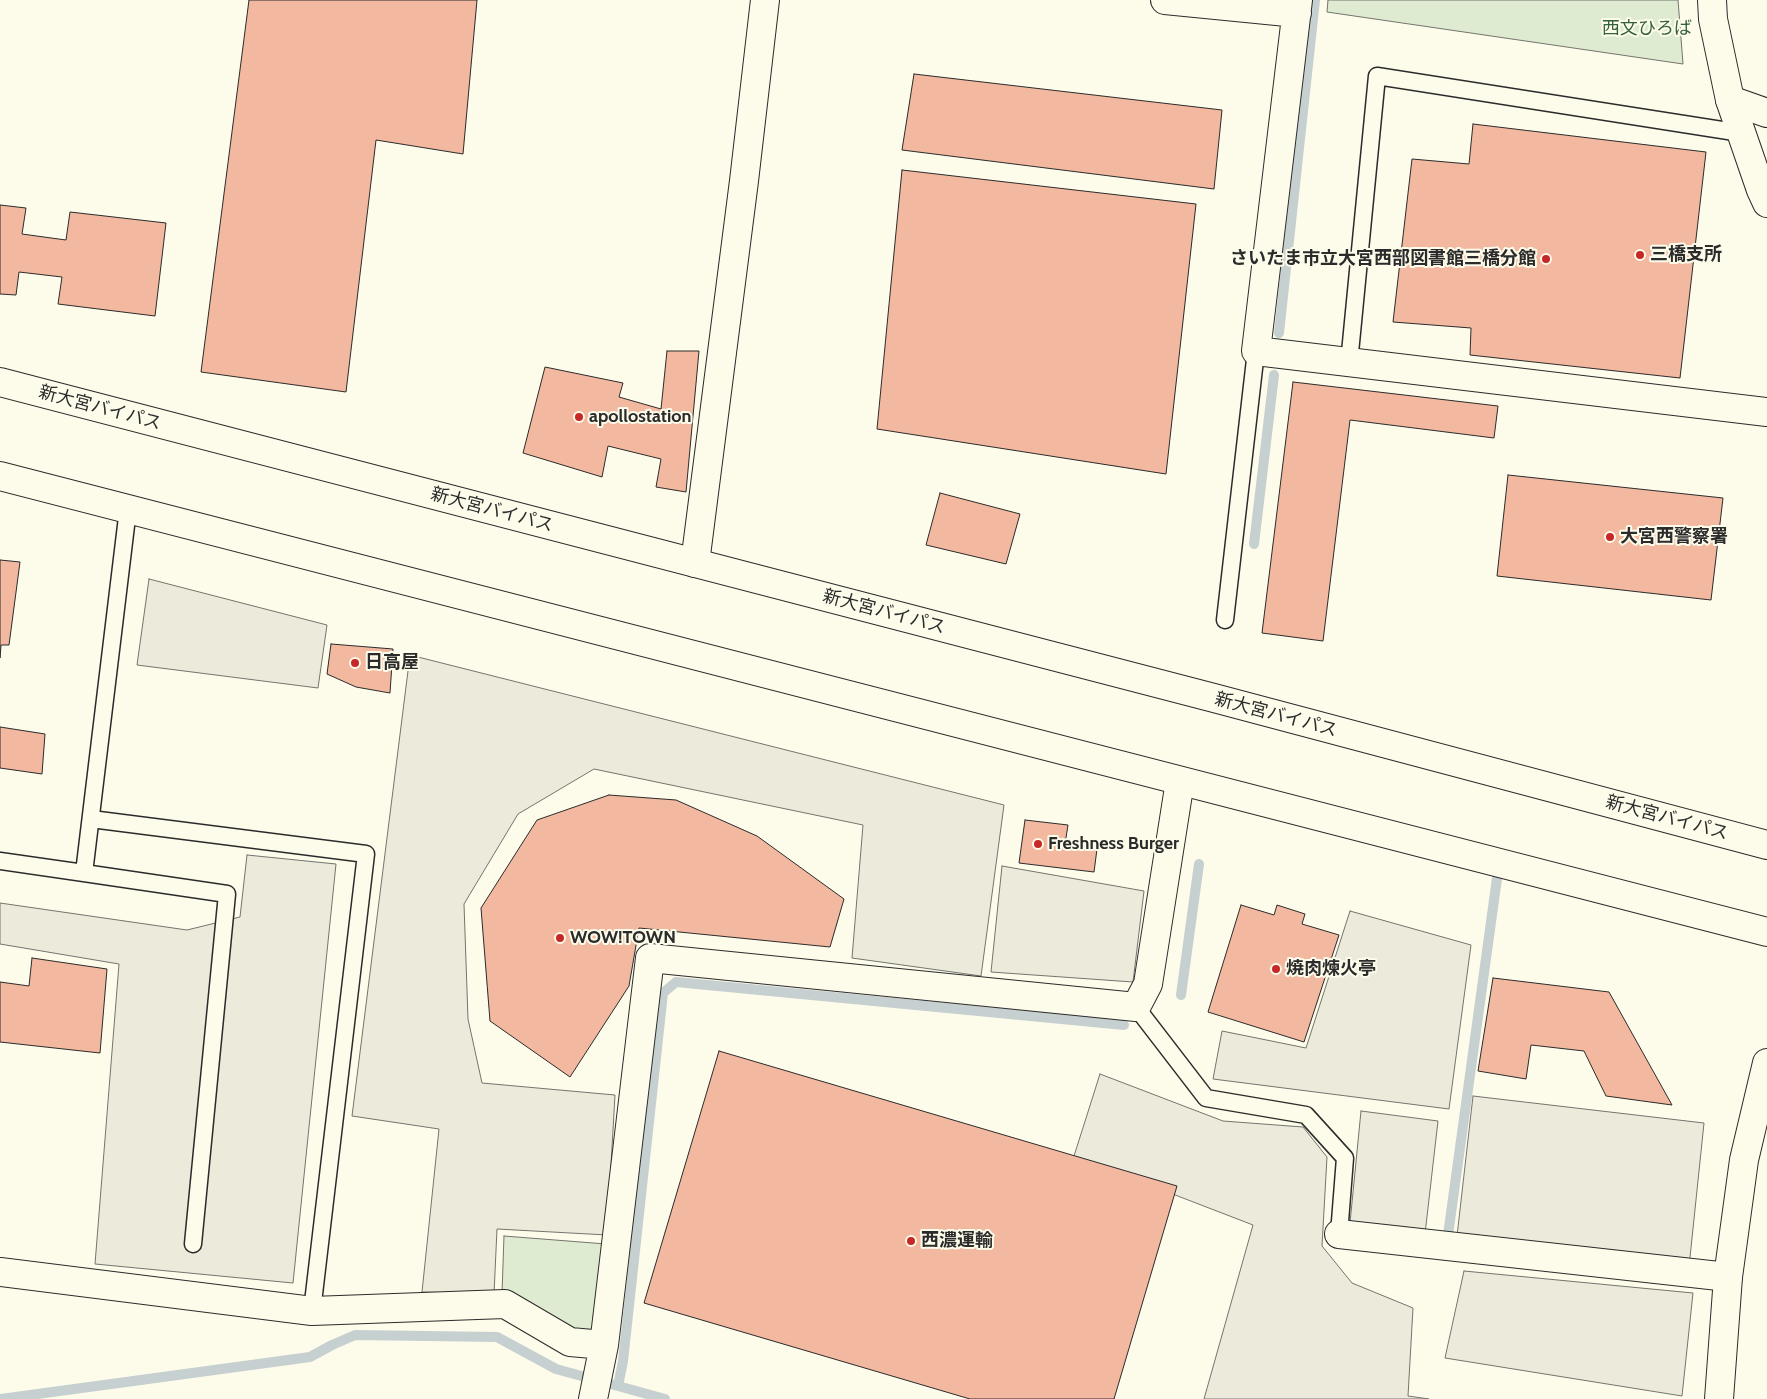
<!DOCTYPE html>
<meta charset="utf-8">
<style>
body{margin:0}
canvas{display:block;background:#fdfbea}
</style>
<canvas width="1767" height="1399"></canvas>
<script>
const c = document.querySelector('canvas').getContext('2d');
c.lineJoin = 'round';
function fillPath(path, color) { c.fillStyle = color; c.fill(path, 'evenodd'); }
const toPath = rows => new Path2D(rows.map(r => 'M' + r).join(''));
function trace(path, color, width, dash) { c.strokeStyle = color; c.lineWidth = width; c.lineCap = dash ? 'butt' : 'round'; c.setLineDash(dash || []); c.stroke(path); }
function label(font, color, halo, rows, align = 'center') {
  c.font = font + ' Cabin,"Noto Sans JP",sans-serif'; c.lineWidth = 4; c.setLineDash([]); c.textBaseline = 'middle'; c.strokeStyle = halo; c.fillStyle = color; for (const [text, x, y, turn = 0] of rows) {
    c.save(); c.translate(x, y); c.rotate((+turn || 0) * Math.PI / 180); c.textAlign = isNaN(turn) ? turn : align; if (halo) c.strokeText(text, 0, 0); c.fillText(text, 0, 0); c.restore();
  }
}
const green = toPath([
 [1328,0,1678,0,1683,64,1327,12,1328,0],
 [504,1236,606,1244,597,1338,573,1335,502,1293,504,1236]
]);
const parking = toPath([
 [149,579,327,625,318,688,137,665,149,579],
 [410,655,1004,805,981,976,852,958,863,825,594,769,518,814,464,904,468,1019,482,1083,615,1095,607,1235,497,1229,494,1294,422,1292,439,1129,352,1116,410,655],
 [247,855,336,864,293,1283,95,1264,119,964,0,944,0,903,187,930,240,917,247,855],
 [1002,866,1144,891,1133,982,991,972,1002,866],
 [1350,911,1471,945,1449,1109,1213,1079,1222,1031,1306,1048,1350,911],
 [1100,1074,1223,1121,1303,1127,1327,1157,1322,1246,1352,1283,1413,1308,1408,1396,1429,1399,1204,1399,1253,1225,1074,1156,1100,1074],
 [1473,1096,1704,1123,1689,1267,1457,1236,1473,1096],
 [1361,1111,1438,1121,1425,1234,1350,1223,1361,1111],
 [1464,1271,1693,1293,1682,1396,1445,1358,1464,1271]
]);
const stream = toPath([
 [1279,333,1315,0],
 [1254,544,1274,375],
 [1181,995,1199,864],
 [1448,1235,1498,871],
 [618,1386,665,1399],
 [1,1399,310,1357,332,1345,355,1335,497,1337,556,1369,618,1386,623,1361,663,993,676,982,1124,1025]
]);
const building = toPath([
 [249,0,477,0,463,154,376,140,346,392,201,372,249,0],
 [914,74,1222,110,1214,189,902,150,914,74],
 [1473,124,1706,152,1680,378,1470,355,1471,328,1393,322,1412,159,1469,164,1473,124],
 [902,170,1196,204,1166,474,877,429,902,170],
 [0,205,26,208,22,234,66,240,70,212,166,223,155,316,58,304,62,277,19,272,16,295,0,294,0,205],
 [667,351,699,351,686,492,656,487,661,459,608,446,602,477,523,453,545,367,623,383,619,397,661,409,667,351],
 [1293,382,1498,406,1494,438,1350,420,1323,641,1262,633,1293,382],
 [1508,475,1723,498,1711,600,1497,576,1508,475],
 [940,493,1020,514,1006,564,926,545,940,493],
 [0,560,20,562,9,645,1,645,0,658,0,560],
 [331,644,393,649,390,693,356,687,327,674,331,644],
 [0,727,45,734,42,774,0,768,0,727],
 [609,795,676,800,757,836,844,899,830,947,639,928,629,986,570,1077,490,1021,481,908,537,820,609,795],
 [1025,820,1068,825,1065,844,1097,849,1094,872,1019,863,1025,820],
 [1241,905,1274,915,1277,905,1305,914,1302,924,1339,935,1304,1042,1208,1012,1241,905],
 [32,958,107,969,100,1053,0,1042,0,982,29,986,32,958],
 [1493,978,1609,992,1672,1105,1606,1096,1584,1051,1531,1045,1526,1079,1478,1071,1493,978],
 [719,1051,1177,1186,1114,1399,970,1399,644,1303,719,1051]
]);
const service = toPath([
 [1349,363,1377,76,1741,133],
 [1225,620,1256,351],
 [91,819,366,854,312,1311],
 [0,861,84,873,128,509],
 [84,873,227,894,193,1244],
 [1136,1007,1206,1098,1306,1115,1345,1158,1339,1234]
]);
const minor = toPath([
 [1165,0,1297,13],
 [1298,0,1256,351,1767,412],
 [1730,100,1767,113],
 [695,563,744,181,765,0],
 [1339,1234,1728,1277],
 [0,1272,312,1311,505,1304,570,1342,604,1345,650,958,1136,1007,1148,984,1180,781],
 [593,1399,604,1345]
]);
const tertiary = toPath([
 [1712,0,1713,19,1730,100,1761,190,1767,203],
 [1719,1399,1728,1277,1744,1160,1767,1063]
]);
const trunk = toPath([
 [0,382,1214,698,1767,845],
 [0,476,1767,932]
]);
const markers = [
 [1640,255,5,"#c62828"],
 [1546,259,5,"#c62828"],
 [579,417,5,"#c62828"],
 [1610,537,5,"#c62828"],
 [355,663,5,"#c62828"],
 [1038,844,5,"#c62828"],
 [560,938,5,"#c62828"],
 [1276,969,5,"#c62828"],
 [911,1241,5,"#c62828"]
];
const parkNames = [
 ["西文ひろば",1647,29]
];
const poiNames = [
 ["三橋支所",1650,255],
 ["さいたま市立大宮西部図書館三橋分館",1536,259,"right"],
 ["apollostation",589,417],
 ["大宮西警察署",1620,537],
 ["日高屋",365,663],
 ["Freshness Burger",1048,844],
 ["WOW!TOWN",570,938],
 ["焼肉煉火亭",1286,969],
 ["西濃運輸",921,1241]
];
const streetNames = [
 ["新大宮バイパス",100,408,15],
 ["新大宮バイパス",492,510,15],
 ["新大宮バイパス",884,612,15],
 ["新大宮バイパス",1276,715,15],
 ["新大宮バイパス",1667,818,15]
];
fillPath(green, '#deebd1');
trace(green, '#74746e', 1);
fillPath(parking, '#eceadb');
trace(parking, '#74746e', 1);
trace(stream, '#c7d0d0', 10);
fillPath(building, '#f2b8a0');
trace(building, '#2b2b2b', 1);
trace(service, '#2b2b2b', 19);
trace(minor, '#2b2b2b', 30);
trace(tertiary, '#2b2b2b', 30);
trace(trunk, '#2b2b2b', 30);
trace(service, '#fdfbea', 16);
trace(minor, '#fdfbea', 28);
trace(tertiary, '#fdfbea', 28);
trace(trunk, '#fdfbea', 28);
for (const [x, y, r, color] of markers) { const dot = new Path2D(); dot.arc(x, y, r, 0, 2 * Math.PI); c.fillStyle = color; c.fill(dot); trace(dot, '#fdfbea', 2); }
label('18px', '#34623c', '#fdfbea', parkNames);
label('bold 18px', '#2b2b2b', '#fdfbea', poiNames, 'left');
label('18px', '#2b2b2b', '#fdfbea', streetNames);
</script>
